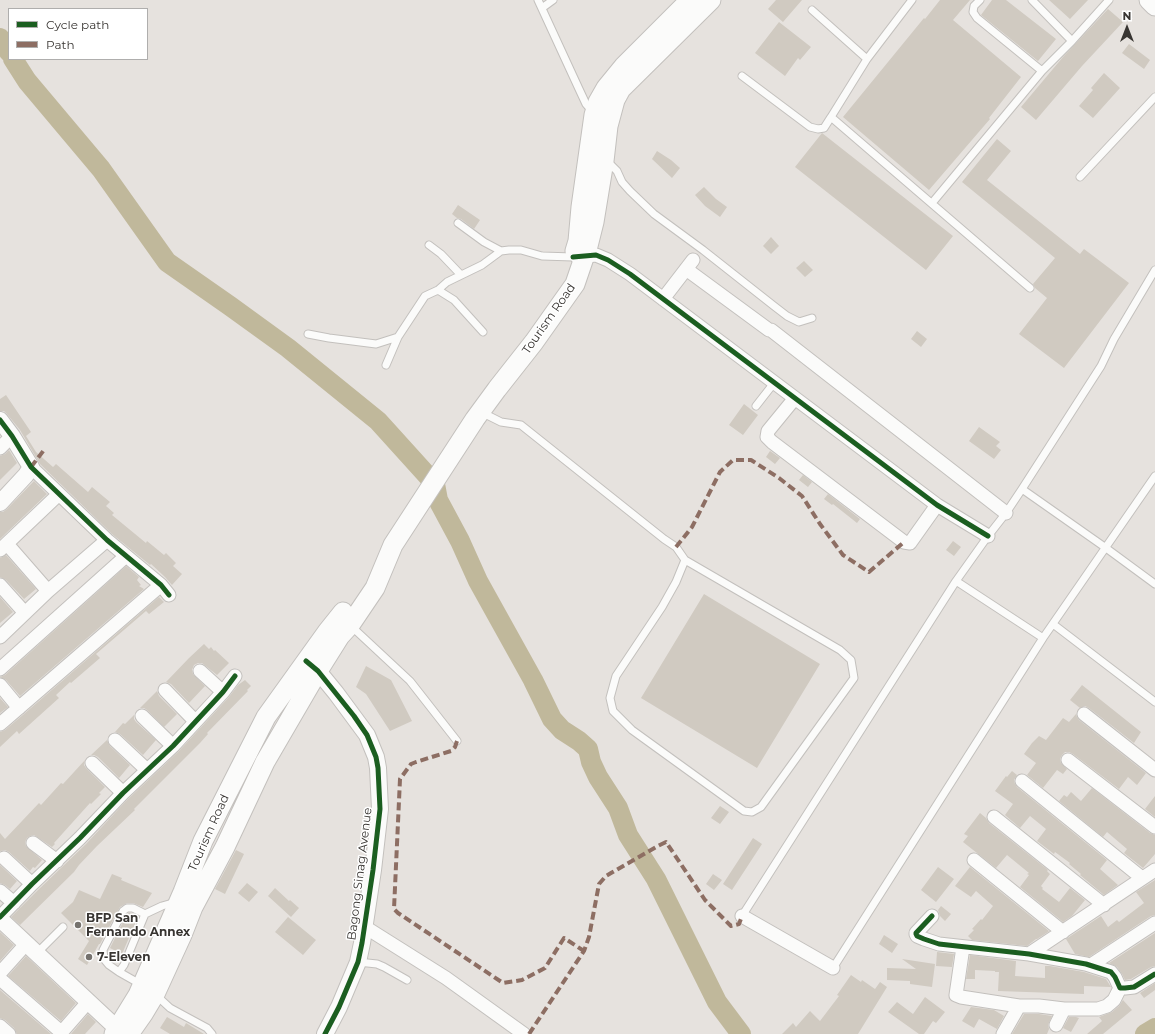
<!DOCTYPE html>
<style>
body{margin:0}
#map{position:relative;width:1155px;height:1034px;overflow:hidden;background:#e6e2de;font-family:Montserrat,sans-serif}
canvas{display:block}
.legend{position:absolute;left:8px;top:8px;width:140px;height:52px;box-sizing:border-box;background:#fff;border:1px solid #afaead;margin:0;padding:5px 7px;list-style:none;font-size:12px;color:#383532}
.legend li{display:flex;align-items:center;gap:8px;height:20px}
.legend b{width:20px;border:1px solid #afaead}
.north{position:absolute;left:1107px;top:8px;width:40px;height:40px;-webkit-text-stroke:3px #fff;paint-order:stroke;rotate:0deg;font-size:11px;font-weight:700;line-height:16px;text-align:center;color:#383532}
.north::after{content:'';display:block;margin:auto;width:14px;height:18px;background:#383532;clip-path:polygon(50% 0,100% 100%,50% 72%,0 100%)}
</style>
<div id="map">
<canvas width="1155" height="1034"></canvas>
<ul class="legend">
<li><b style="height:5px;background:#1b5e20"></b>Cycle path</li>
<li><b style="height:5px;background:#8d6e63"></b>Path</li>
</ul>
<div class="north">N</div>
</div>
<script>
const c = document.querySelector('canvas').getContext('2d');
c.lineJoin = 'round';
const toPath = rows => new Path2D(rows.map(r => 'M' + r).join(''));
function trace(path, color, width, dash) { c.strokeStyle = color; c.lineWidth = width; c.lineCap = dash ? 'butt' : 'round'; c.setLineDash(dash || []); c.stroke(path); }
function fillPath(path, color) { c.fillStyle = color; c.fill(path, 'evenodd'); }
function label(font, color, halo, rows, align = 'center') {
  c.font = font + ' Montserrat,sans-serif'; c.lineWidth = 3; c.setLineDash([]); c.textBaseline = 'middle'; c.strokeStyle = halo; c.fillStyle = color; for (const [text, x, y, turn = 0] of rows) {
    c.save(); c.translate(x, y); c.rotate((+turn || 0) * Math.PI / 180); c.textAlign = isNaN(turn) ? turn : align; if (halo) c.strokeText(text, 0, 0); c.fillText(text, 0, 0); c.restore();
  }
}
const river = toPath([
 [0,38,9,52],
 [13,59,27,81,101,169,167,262,230,306,288,348,378,421,435,484,438,500,460,541,478,581,533,680,552,719,562,730,579,741,588,749,591,762,598,777,618,808,628,835,656,879,717,1002,741,1034],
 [1145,1034,1155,1028]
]);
const building = toPath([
 [776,0,802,0,783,22,768,9],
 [940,0,970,0,953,20,1021,77,989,118,990,119,929,190,843,117,924,18,925,19],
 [992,0,1006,0,1056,39,1038,61,981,15],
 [1049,0,1088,0,1070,19],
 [1108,9,1123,22,1082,66,1036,120,1021,107,1063,57],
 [779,22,811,47,800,60,798,58,785,76,755,53],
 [1129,44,1150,60,1144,69,1122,53],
 [1104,73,1120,88,1093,118,1079,106,1093,90,1091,88],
 [822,133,953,236,926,270,795,167],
 [997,139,1011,151,987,180,1080,254,1084,249,1129,283,1064,368,1019,334,1047,298,1035,288,1033,284,1055,258,962,182],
 [657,151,671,160,680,168,672,178,652,159],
 [704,187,716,199,727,207,720,217,705,206,695,195],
 [458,205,480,220,474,229,461,219,457,218,452,214],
 [771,237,779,246,771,254,763,246],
 [804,261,813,270,805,277,796,268],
 [917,331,927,339,921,347,911,339],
 [6,395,31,432,26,436,36,452,53,467,56,464,88,492,92,487,110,502,106,506,114,513,112,515,146,543,147,541,164,555,166,553,176,563,173,566,182,574,172,585,165,577,151,564,150,565,112,534,40,464,20,430,7,414,4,411,0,411,0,399],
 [744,404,758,415,743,435,729,425],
 [979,427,1000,442,996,446,1001,450,994,459,969,441],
 [9,450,17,463,0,480,0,456,5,454],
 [770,451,780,458,775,464,766,457],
 [803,475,812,482,808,487,799,480],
 [34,481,47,494,0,539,0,512,3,512,7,509],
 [828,494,860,519,857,523,833,504,832,505,824,499],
 [953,541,961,547,954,556,946,550],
 [6,555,36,589,24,599,6,580,0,577,0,558],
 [126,566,139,577,137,580,141,585,139,586,144,589,20,696,6,680,0,677,5,675],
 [704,594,820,664,757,768,641,698],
 [0,597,13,612,0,623],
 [159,597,164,602,149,614,146,611,96,654,100,658,71,683,70,682,56,695,59,698,19,734,17,731,0,747,0,732,5,730,24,714],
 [204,644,209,649,211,647,214,651,215,650,229,663,217,675,202,663,198,663,194,665,192,670,193,674,205,686,189,703,171,684,166,682,189,658],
 [366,666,391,680,412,721,390,731,366,694,356,687],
 [245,680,251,686,247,690,248,691,207,733,208,734,200,743,134,809,135,810,97,846,79,865,74,872,20,925,11,917,38,890,86,844,126,801,179,751,229,697,238,685],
 [1082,685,1141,732,1134,743,1089,708,1085,706,1080,708,1070,700],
 [157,691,159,696,177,714,164,727,147,710,144,708,140,708],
 [0,698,8,707,0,713],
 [1076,714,1077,717,1079,720,1146,773,1137,785,1128,777,1119,789,1073,754,1069,752,1065,752,1062,755,1060,759,1061,763,1067,769,1063,774,1057,770,1043,788,1027,775,1036,763,1024,754,1032,743,1039,736,1046,740,1063,718,1069,722],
 [134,715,134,719,136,722,156,740,143,755,120,734,115,732,123,723,125,724],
 [107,740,110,746,130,765,119,778,98,757,94,755,91,755],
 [85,760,84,765,86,768,105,787,99,793,101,794,91,804,90,803,54,843,55,844,52,847,34,835,30,836,27,838,25,842,26,846,42,860,35,868,33,867,30,871,9,852,5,850,0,851,0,833,5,839,39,803,41,805,61,783,63,784],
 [1012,771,1017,775,1014,780,1015,784,1017,787,1107,860,1100,869,1118,885,1104,895,1080,875,1081,874,1069,864,1070,863,1055,852,1054,854,1037,841,1046,829,1030,816,1020,828,1005,815,1013,804,995,791,1006,776,1007,777],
 [1092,788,1150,833,1155,835,1155,854,1143,868,1124,853,1127,849,1107,832,1103,837,1059,801,1064,795,1067,797,1071,792,1081,801],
 [1155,796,1155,817,1145,809],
 [720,806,729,812,720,824,711,818],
 [980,813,986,818,989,823,1048,870,1047,871,1050,874,1041,886,1043,888,1042,889,1059,902,1070,888,1085,900,1072,916,1063,922,1020,887,1029,875,1027,874,1029,873,1007,855,996,868,963,842,968,836,964,834],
 [753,838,762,844,732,890,723,884],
 [236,850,244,854,225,894,215,889],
 [0,865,17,881,10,889,5,885,0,883],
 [938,867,954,879,936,902,921,890],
 [970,867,1049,931,1048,932,1037,939,1036,939,1027,946,972,940,968,936,974,930,972,929,981,919,982,920,993,906,976,891,971,897,955,886],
 [112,874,122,878,121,880,152,893,143,907,133,903,127,903,120,907,100,944,99,944,87,965,78,959,89,941,61,913,73,902,79,890,100,899],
 [713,874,722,880,714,890,706,884],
 [1155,880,1155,915,1151,916,1089,957,1075,954,1066,939,1101,916,1108,927,1117,920,1119,922,1144,903,1136,892],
 [247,883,258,892,249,902,238,893],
 [275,888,289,901,290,900,299,908,291,917,268,896],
 [941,906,951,914,945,921,940,916,938,910],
 [129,913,132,913,138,917,122,954,110,948,127,914],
 [288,917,316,940,303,955,275,932],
 [0,932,14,945,0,961],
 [1155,933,1155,966,1151,967,1131,979,1125,980,1122,974,1117,967,1109,963],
 [884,935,898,944,892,953,879,944],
 [937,952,954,954,952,967,936,966],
 [970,955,1016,961,1015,976,1045,978,1045,966,1050,966,1084,972,1106,979,1111,987,1084,986,1084,994,998,991,999,972,995,972,995,971,975,970,975,979,966,979],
 [26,956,76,1003,61,1021,8,976],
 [902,959,935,964,932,987,910,984,910,981,887,980,887,968,916,969],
 [851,975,861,982,862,980,875,989,880,982,887,987,858,1034,782,1034,793,1023,796,1027,810,1011,820,1021,839,996,837,995],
 [1155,983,1155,990,1144,998,1140,993],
 [0,990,51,1034,17,1034,14,1028,5,1020,0,1018],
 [925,997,945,1012,936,1023,933,1021,924,1034,919,1034,888,1012,897,1002,913,1014],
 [1123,1000,1132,1010,1103,1034,1087,1034,1102,1021,1099,1017,1112,1012,1119,1006],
 [971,1007,994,1010,1004,1016,997,1029,979,1019,974,1028,962,1021],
 [88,1014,96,1022,85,1034,71,1034],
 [1024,1014,1039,1014,1052,1016,1048,1025,1049,1029,1047,1034,1012,1034],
 [167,1017,184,1027,186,1023,204,1034,170,1034,160,1028],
 [1069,1017,1076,1017,1079,1018,1071,1032,1063,1028]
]);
const service = toPath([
 [538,0,579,89,586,104,592,111],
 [912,0,867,59,831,117,1030,288],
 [980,0,974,6,973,12,977,18,1042,71],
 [1032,0,1072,41],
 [542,8,553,0],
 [812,10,867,59],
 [742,76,810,127,818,129,824,128,831,117],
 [606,162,611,165,617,171,622,182,630,191,654,214,703,250,774,306,787,316,799,322,812,318],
 [1080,177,1155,97],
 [932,203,1042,71,1072,41,1109,0],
 [458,223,484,242,501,251],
 [429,245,441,254,461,275],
 [438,290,447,282,482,265,501,251,509,250,521,250,542,256,573,257],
 [308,334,329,338,376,344,398,337,425,296,438,290,454,300,483,332],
 [386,365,398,337],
 [756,406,774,383],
 [481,412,501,422,521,425,664,539,676,547,685,560,676,582,662,607,616,676,610,698,613,711,632,730,744,811,752,812,761,807,854,678,851,660,840,650,685,560],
 [1022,489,1106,548,1155,584],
 [956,581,1043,638],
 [1053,624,1155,702],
 [351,626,410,681,457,741],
 [742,916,956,581,988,536,1006,513,1022,489,1101,366,1114,339,1155,270],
 [37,953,63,927],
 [358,962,377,964,384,967,407,980],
 [833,968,1043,638,1155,476],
 [119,972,109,965,104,959,103,950,123,911,127,908,133,908,145,914],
 [142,985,119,972,124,965,145,914,162,906,176,902],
 [156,995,170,1008,207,1028,212,1034]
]);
const minor = toPath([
 [577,257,596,255,608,260,630,274,937,505,988,536],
 [686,269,769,330,771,330,1006,513],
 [663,299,693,260],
 [795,398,768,431,767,437,772,442,904,542,910,543,937,505],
 [0,448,12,436],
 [31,467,107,540,161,585,169,595],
 [7,544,48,591],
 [0,550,59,494],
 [0,585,25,613],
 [0,637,48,591,107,540],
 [0,669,126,556],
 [200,671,223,692],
 [0,685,19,708],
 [165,690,195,721],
 [1084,714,1155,770],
 [142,716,173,746],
 [0,724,161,585],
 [115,740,147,770],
 [1068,760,1155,827],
 [92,763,123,793],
 [1022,781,1142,878],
 [994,817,1104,905],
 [33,843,57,861],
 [4,858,32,884],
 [974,860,1063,932],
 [0,891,14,903],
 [742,916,833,968],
 [932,916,916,933,916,934,917,936,924,939,939,944,1029,954,1086,964,1111,972,1115,977,1120,988,1125,988,1134,987,1155,974],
 [0,917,32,884,80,838,123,793,173,746,223,692,235,676],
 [365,927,446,978,524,1034],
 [963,947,956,995,961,997,1019,1006,1039,1006,1064,1009,1098,1009,1107,1006,1114,1000,1120,988],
 [1029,954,1155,870],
 [1091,965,1155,923],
 [0,973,26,944],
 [0,979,61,1032],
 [1056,1025,1064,1009],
 [0,1026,9,1034],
 [60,1034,88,1002],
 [1003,1034,1019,1006]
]);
const tertiary = toPath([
 [0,420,12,436,31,467,26,475,0,503],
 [309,663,318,671,336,693,367,735,376,757,378,768,380,809,373,870,362,943,358,962,339,1007,325,1034],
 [0,919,123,1034]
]);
const secondary = toPath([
 [1149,0,1155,6],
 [575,251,578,241,581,207,594,115,598,102,606,88,624,66,690,0],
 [114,1034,138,995,183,892,203,841,266,717,327,632,343,612],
 [129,1034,143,1014,155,994,182,935,193,907,225,847,265,762,318,671,340,636,350,625,375,588,393,545,475,419,497,389,534,342,575,284,588,246,594,222,604,161,608,126,615,100,621,89,711,0]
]);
const quiet = toPath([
 [31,467,44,450],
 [676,547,692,527,720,472,733,460,751,460,779,478,802,496,820,524,843,555,869,572,904,542],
 [457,741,455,747,451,751,416,762,411,764,400,779,394,909,398,913,503,983,522,980,545,968,564,938,584,951],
 [529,1034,584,951,589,937,599,884,606,876,611,873,656,847,666,842,705,900,731,926,739,924,742,916]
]);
const cycleway = toPath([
 [573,257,596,255,608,260,630,274,937,505,988,536],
 [0,420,12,436,31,467,107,540,161,585,169,595],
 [306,661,318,671,354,716,367,735,376,757,378,768,380,809,373,870,362,943,358,962,339,1007,325,1034],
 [932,916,916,933,916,934,917,936,924,939,939,944,1029,954,1086,964,1111,972,1115,977,1120,988,1125,988,1134,987,1155,974],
 [0,917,32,884,80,838,123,793,173,746,223,692,235,676]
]);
const markers = [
 [78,925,4,"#75726e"],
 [89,957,4,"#75726e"]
];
const streetNames = [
 ["Tourism Road",549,319,-55],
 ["Tourism Road",209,833,-66],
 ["Bagong Sinag Avenue",360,874,-83]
];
const poiNames = [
 ["BFP San",86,918],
 ["Fernando Annex",86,932],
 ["7-Eleven",97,957]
];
trace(river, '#c0b89b', 20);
fillPath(building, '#d0cac1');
trace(service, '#c3c0bd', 9);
trace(minor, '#c3c0bd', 15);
trace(tertiary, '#c3c0bd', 18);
trace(secondary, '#c3c0bd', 21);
trace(service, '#fbfbfa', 7);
trace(minor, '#fbfbfa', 13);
trace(tertiary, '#fbfbfa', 16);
trace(secondary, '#fbfbfa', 19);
trace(quiet, '#8d6e63', 4, [8, 4]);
trace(cycleway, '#1b5e20', 5);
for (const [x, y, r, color] of markers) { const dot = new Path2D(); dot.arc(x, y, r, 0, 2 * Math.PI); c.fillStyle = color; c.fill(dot); trace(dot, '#fff', 1.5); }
label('12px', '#383532', '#fff', streetNames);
label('bold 12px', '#383532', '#fff', poiNames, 'left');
</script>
